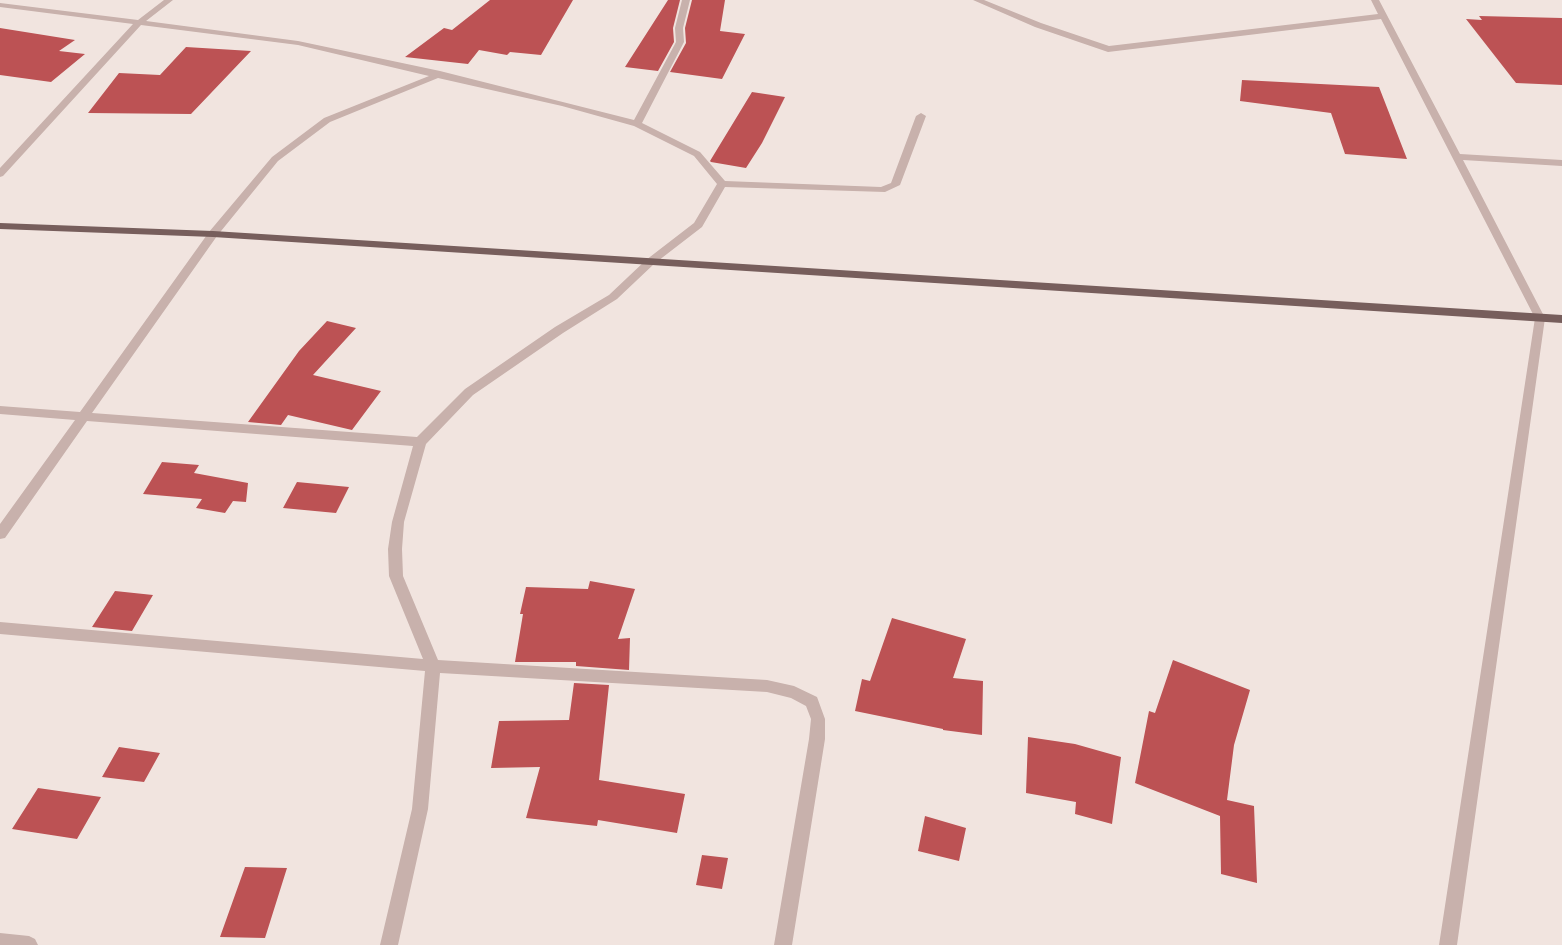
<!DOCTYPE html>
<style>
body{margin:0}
canvas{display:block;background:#f1e4df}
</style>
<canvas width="1562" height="945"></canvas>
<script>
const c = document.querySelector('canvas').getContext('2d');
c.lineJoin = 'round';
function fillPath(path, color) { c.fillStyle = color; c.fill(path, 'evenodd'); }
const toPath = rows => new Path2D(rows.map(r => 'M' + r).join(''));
const building = toPath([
 [490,0,573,0,541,55,510,52,507,55,479,50,468,64,405,57,444,28,452,30],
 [668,0,680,0,673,28,674,42,658,71,625,67],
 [692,0,725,0,720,31,745,34,722,79,670,72,686,43,685,28],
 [1479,16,1562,18,1562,85,1516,83,1466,19,1482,20],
 [0,28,75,40,59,51,85,54,51,82,0,75],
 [186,47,251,51,191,114,88,113,119,73,160,75],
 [1242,80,1379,87,1407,159,1345,154,1331,113,1240,101],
 [752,92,785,97,762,143,746,168,711,162,710,161],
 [327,321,356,328,313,375,381,391,352,430,288,415,281,425,248,422,299,351],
 [162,462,199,465,194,473,248,483,246,502,233,501,225,513,196,508,202,499,143,494],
 [297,482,349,487,336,513,283,508],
 [590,581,635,589,618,639,630,638,629,670,576,666,576,662,515,662,523,614,520,614,526,587,588,589],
 [115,591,153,595,132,631,92,627],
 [892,618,966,639,953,678,983,681,982,735,943,730,943,729,855,711,862,679,870,681],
 [1173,660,1250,690,1234,745,1227,800,1254,806,1257,883,1221,874,1220,816,1135,783,1149,711,1155,713],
 [574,683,609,685,599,780,685,794,677,833,598,820,597,826,526,818,540,767,491,768,499,721,569,720],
 [1028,737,1075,744,1121,757,1112,824,1075,814,1076,802,1026,793],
 [119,747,160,753,144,782,102,777],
 [38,788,101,797,77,839,12,829],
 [925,816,966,828,959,861,918,851],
 [702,855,728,858,722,889,696,885],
 [245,867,287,868,265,938,220,937]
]);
const minor = toPath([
 [164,0,173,0,146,21,298,41,440,71,634,120,676,42,675,28,682,0,690,0,683,28,684,42,642,123,700,152,725,181,881,187,891,183,916,116,921,113,926,116,900,185,885,192,725,187,702,227,654,264,617,299,563,333,473,395,426,444,404,522,402,549,403,576,438,660,767,680,794,686,817,697,825,719,825,739,792,945,774,945,809,739,811,719,806,706,791,698,767,692,440,673,428,809,398,945,380,945,412,809,425,671,0,634,0,622,423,659,389,576,388,549,392,522,413,446,87,421,5,538,0,539,0,524,75,420,0,414,0,406,80,412,209,232,272,157,324,118,429,76,298,45,141,25,3,176,0,177,0,168,133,24,0,7,0,3,138,20,164,0],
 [438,78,562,106,634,126,694,156,717,184,694,223,646,260,609,295,555,327,465,389,417,437,92,413,217,236,278,161,330,122,438,78],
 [973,0,984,0,1041,23,1109,46,1378,14,1371,0,1379,0,1460,154,1562,160,1562,166,1463,160,1545,318,1457,945,1439,945,1535,318,1381,19,1108,52,1035,27,973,0],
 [0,933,29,936,35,939,38,945,0,945,0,933]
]);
const major = toPath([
 [0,223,213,231,1562,315,1562,323,213,237,0,229,0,223]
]);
fillPath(building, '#bc5254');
fillPath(minor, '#c8b1ac');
fillPath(major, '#775e5c');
</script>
